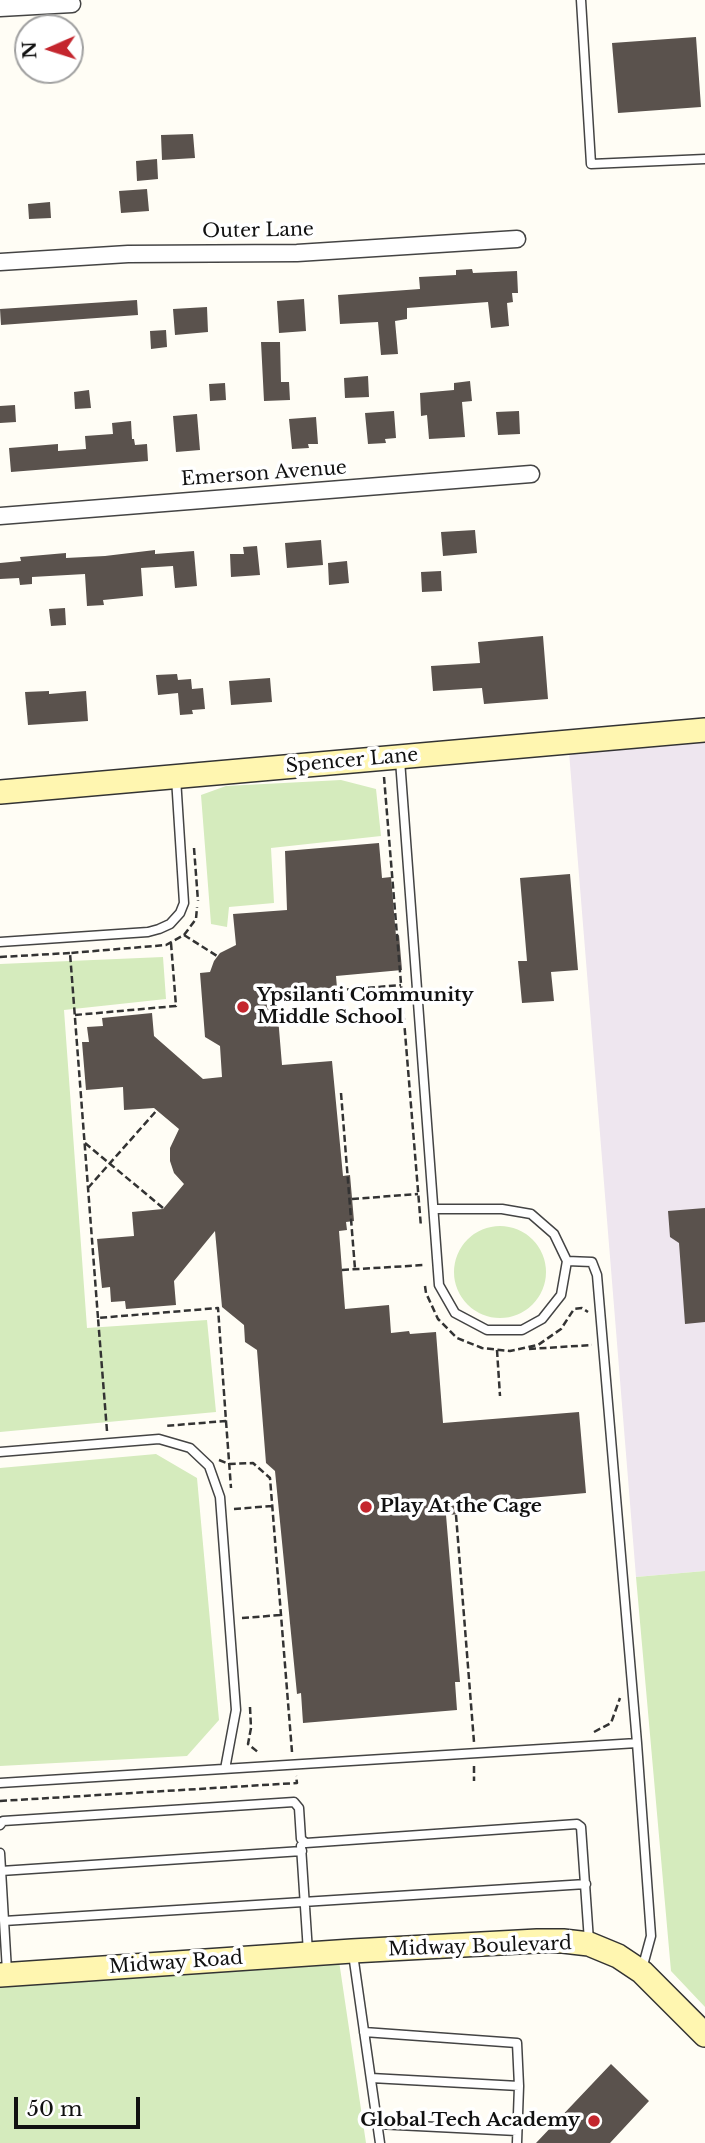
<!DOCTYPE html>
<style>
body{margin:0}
#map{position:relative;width:705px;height:2143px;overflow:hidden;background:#fffdf5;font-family:"Libre Baskerville",serif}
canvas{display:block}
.north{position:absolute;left:14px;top:14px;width:70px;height:70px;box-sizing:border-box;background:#fff;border:2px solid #a0a0a0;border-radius:50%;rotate:267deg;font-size:19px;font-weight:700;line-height:28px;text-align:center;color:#111}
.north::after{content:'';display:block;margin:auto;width:24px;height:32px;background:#c4262e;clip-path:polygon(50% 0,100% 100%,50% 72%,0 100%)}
.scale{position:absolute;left:14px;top:2097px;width:126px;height:32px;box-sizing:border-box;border:4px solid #111;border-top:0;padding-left:9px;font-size:21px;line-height:24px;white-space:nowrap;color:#111;-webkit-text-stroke:5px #fff;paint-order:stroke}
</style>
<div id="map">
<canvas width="705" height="2143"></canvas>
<div class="north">N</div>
<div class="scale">50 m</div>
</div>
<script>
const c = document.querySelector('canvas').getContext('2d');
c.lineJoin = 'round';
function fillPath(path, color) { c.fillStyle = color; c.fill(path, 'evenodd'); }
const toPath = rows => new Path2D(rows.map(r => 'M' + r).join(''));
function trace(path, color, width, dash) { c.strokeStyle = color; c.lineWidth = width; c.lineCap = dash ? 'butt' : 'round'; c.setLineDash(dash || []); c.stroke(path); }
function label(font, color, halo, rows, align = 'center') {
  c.font = font + ' "Libre Baskerville",serif'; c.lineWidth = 7; c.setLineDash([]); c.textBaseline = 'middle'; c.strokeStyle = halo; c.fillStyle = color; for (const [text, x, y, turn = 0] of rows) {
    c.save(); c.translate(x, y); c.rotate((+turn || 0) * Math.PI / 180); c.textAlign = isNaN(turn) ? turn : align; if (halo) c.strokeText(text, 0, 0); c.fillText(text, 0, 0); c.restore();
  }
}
const industrial = toPath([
 [705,742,705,1571,636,1577,569,752]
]);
const green = toPath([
 [341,780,376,789,381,836,271,848,274,903,229,907,227,927,211,924,201,795,226,786],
 [163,957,166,999,64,1010,87,1328,207,1320,216,1412,0,1432,0,964],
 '454 1272a46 46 0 1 1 92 0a46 46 0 1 1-92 0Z',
 [156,1454,197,1478,219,1720,187,1756,0,1766,0,1468],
 [705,1571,705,2007,671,1971,636,1577],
 [339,1961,366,2143,0,2143,0,1983]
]);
const building = toPath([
 [696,37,701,107,618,113,612,43],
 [193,134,195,158,162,160,161,135],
 [157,159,158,179,137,181,136,161],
 [147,189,149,211,121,213,119,191],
 [50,202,51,218,29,219,28,204],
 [472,269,473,273,517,271,518,293,512,293,513,302,507,303,509,326,491,328,488,302,407,308,407,319,395,321,398,354,381,355,378,322,340,324,338,295,420,289,419,277,456,275,456,270],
 [304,299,306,331,279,333,277,301],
 [137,300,138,315,1,325,0,309],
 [207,307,208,332,175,335,173,309],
 [166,330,167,347,151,349,150,331],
 [261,342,280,342,281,382,289,382,290,400,264,401],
 [368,376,369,397,345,398,344,378],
 [470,381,472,401,462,402,465,437,429,439,427,415,421,416,420,393,454,390,454,383],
 [225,383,226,400,210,401,209,384],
 [89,390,91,408,75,409,74,392],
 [15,405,16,422,0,423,0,406],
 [394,411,396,438,385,439,386,443,368,444,365,413],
 [519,411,520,434,498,435,496,412],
 [197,414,200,450,176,452,173,416],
 [316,417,318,444,308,444,309,448,292,449,289,419],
 [131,421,132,439,134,439,135,445,147,444,148,461,11,472,9,448,58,444,58,451,86,449,85,436,113,434,112,423],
 [475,530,477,553,443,556,441,532],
 [321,540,323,565,287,568,285,543],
 [257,546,260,575,231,577,230,554,244,554,243,547],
 [155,550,155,554,194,551,197,586,175,588,173,566,141,568,143,596,103,600,104,605,87,606,85,574,32,577,32,584,20,585,19,578,0,579,0,563,21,561,20,557,66,553,66,558,105,556],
 [347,561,349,583,329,585,328,563],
 [441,571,442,591,422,592,421,572],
 [65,608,66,625,51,626,49,609],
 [543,636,548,699,484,704,482,688,433,691,431,666,480,663,478,642],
 [177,674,178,680,191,679,192,689,203,688,205,709,192,710,193,714,180,715,178,693,158,695,156,675],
 [270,678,272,702,231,705,229,681],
 [49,691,49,694,86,691,88,721,28,725,25,692],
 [379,843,382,878,391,877,396,936,399,935,402,970,336,976,337,988,276,993,282,1065,332,1061,343,1176,350,1175,354,1221,346,1222,347,1230,339,1231,345,1309,389,1305,391,1333,409,1331,410,1334,436,1332,443,1423,579,1412,586,1493,462,1504,463,1514,446,1515,460,1682,455,1682,457,1710,303,1723,301,1693,297,1694,275,1471,266,1463,257,1350,245,1342,244,1325,222,1307,215,1231,174,1281,176,1305,126,1309,125,1301,111,1302,110,1287,102,1288,97,1239,134,1236,132,1212,163,1209,184,1184,174,1173,170,1161,170,1148,179,1129,154,1108,124,1110,123,1087,86,1090,82,1042,89,1042,87,1027,103,1026,102,1018,152,1013,154,1036,203,1079,222,1077,220,1046,205,1037,200,973,210,972,214,961,220,953,236,945,233,914,287,910,285,851],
 [570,874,578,970,551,972,554,1001,522,1003,518,961,527,961,520,878],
 [705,1208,705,1322,685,1324,679,1243,670,1237,668,1211],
 [611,2064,649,2101,610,2143,536,2143]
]);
const path = toPath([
 [384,777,421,1227],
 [194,848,198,901],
 [184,935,217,956],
 [0,957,70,953],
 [337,988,341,990,401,985],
 [75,1015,176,1006,171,943],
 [341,1093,355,1269],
 [85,1143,163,1208],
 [88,1188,157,1110],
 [352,1199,418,1194],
 [342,1270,424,1265],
 [425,1286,426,1293,438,1319,457,1338,482,1348,510,1351,538,1345,561,1329,574,1309,582,1308,588,1312],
 [98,1318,70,953,166,945,184,935,196,919,197,907],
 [529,1349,592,1345],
 [497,1350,500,1396],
 [226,1421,231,1488],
 [107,1431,98,1318,218,1308,226,1421,164,1426],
 [219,1460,229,1464,253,1463,270,1478,292,1752],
 [234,1509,272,1506],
 [456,1515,474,1742],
 [242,1618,281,1615],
 [250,1707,251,1728,248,1744,259,1753],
 [594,1732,611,1723,620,1698],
 [474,1766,474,1781],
 [0,1801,297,1783,296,1776]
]);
const lane = toPath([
 [581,0,591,164,705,159],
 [400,760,439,1285,455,1313,487,1330,522,1330,542,1319,561,1295,567,1261,554,1234,531,1214,502,1209,434,1209],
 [0,942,148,932,159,929,170,924,180,913,184,903,176,778],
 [567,1261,592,1262,597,1275,637,1743,651,1936,642,1969],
 [0,1452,159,1439,190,1448,209,1466,220,1497,236,1710,225,1769],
 [0,1783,637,1743],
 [0,1825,3,1821,294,1802,299,1808,301,1839,306,1843,577,1824,581,1827,589,1941],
 [301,1846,308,1952],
 [0,1853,7,1971],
 [1,1871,302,1851],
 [4,1921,586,1884],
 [353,1954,380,2143],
 [364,2032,517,2043,519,2086,517,2143],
 [371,2078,519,2086],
 [377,2124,517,2131]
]);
const street = toPath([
 [0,8,72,4],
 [0,262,128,254,297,253,517,239],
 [0,516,531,474]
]);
const secondary = toPath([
 [0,792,705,730],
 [0,1975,352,1951,537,1941,563,1941,589,1944,618,1956,642,1972,705,2035]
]);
const markers = [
 [243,1007,7,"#c4262e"],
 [366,1507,7,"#c4262e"],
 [594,2121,7,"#c4262e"]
];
const streetNames = [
 ["Outer Lane",258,231,-1],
 ["Emerson Avenue",264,474,-4],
 ["Spencer Lane",352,761,-5],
 ["Midway Boulevard",480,1947,-2],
 ["Midway Road",176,1963,-4]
];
const poiNames = [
 ["Ypsilanti Community",257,996],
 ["Middle School",257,1018],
 ["Play At the Cage",380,1507],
 ["Global Tech Academy",580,2121,"right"]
];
fillPath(industrial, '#eee6ef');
fillPath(green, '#d5ebbd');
fillPath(building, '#5a524d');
trace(lane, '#444', 11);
trace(street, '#444', 19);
trace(secondary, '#333', 26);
trace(path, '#333', 2.5, [7, 3.5]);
trace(lane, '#fff', 8);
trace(street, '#fff', 16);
trace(secondary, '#fff6b0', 23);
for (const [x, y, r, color] of markers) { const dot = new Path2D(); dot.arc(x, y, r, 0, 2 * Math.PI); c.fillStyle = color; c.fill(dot); trace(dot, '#fff', 2.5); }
label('19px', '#111', '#fff', streetNames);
label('bold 19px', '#111', '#fff', poiNames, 'left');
</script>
